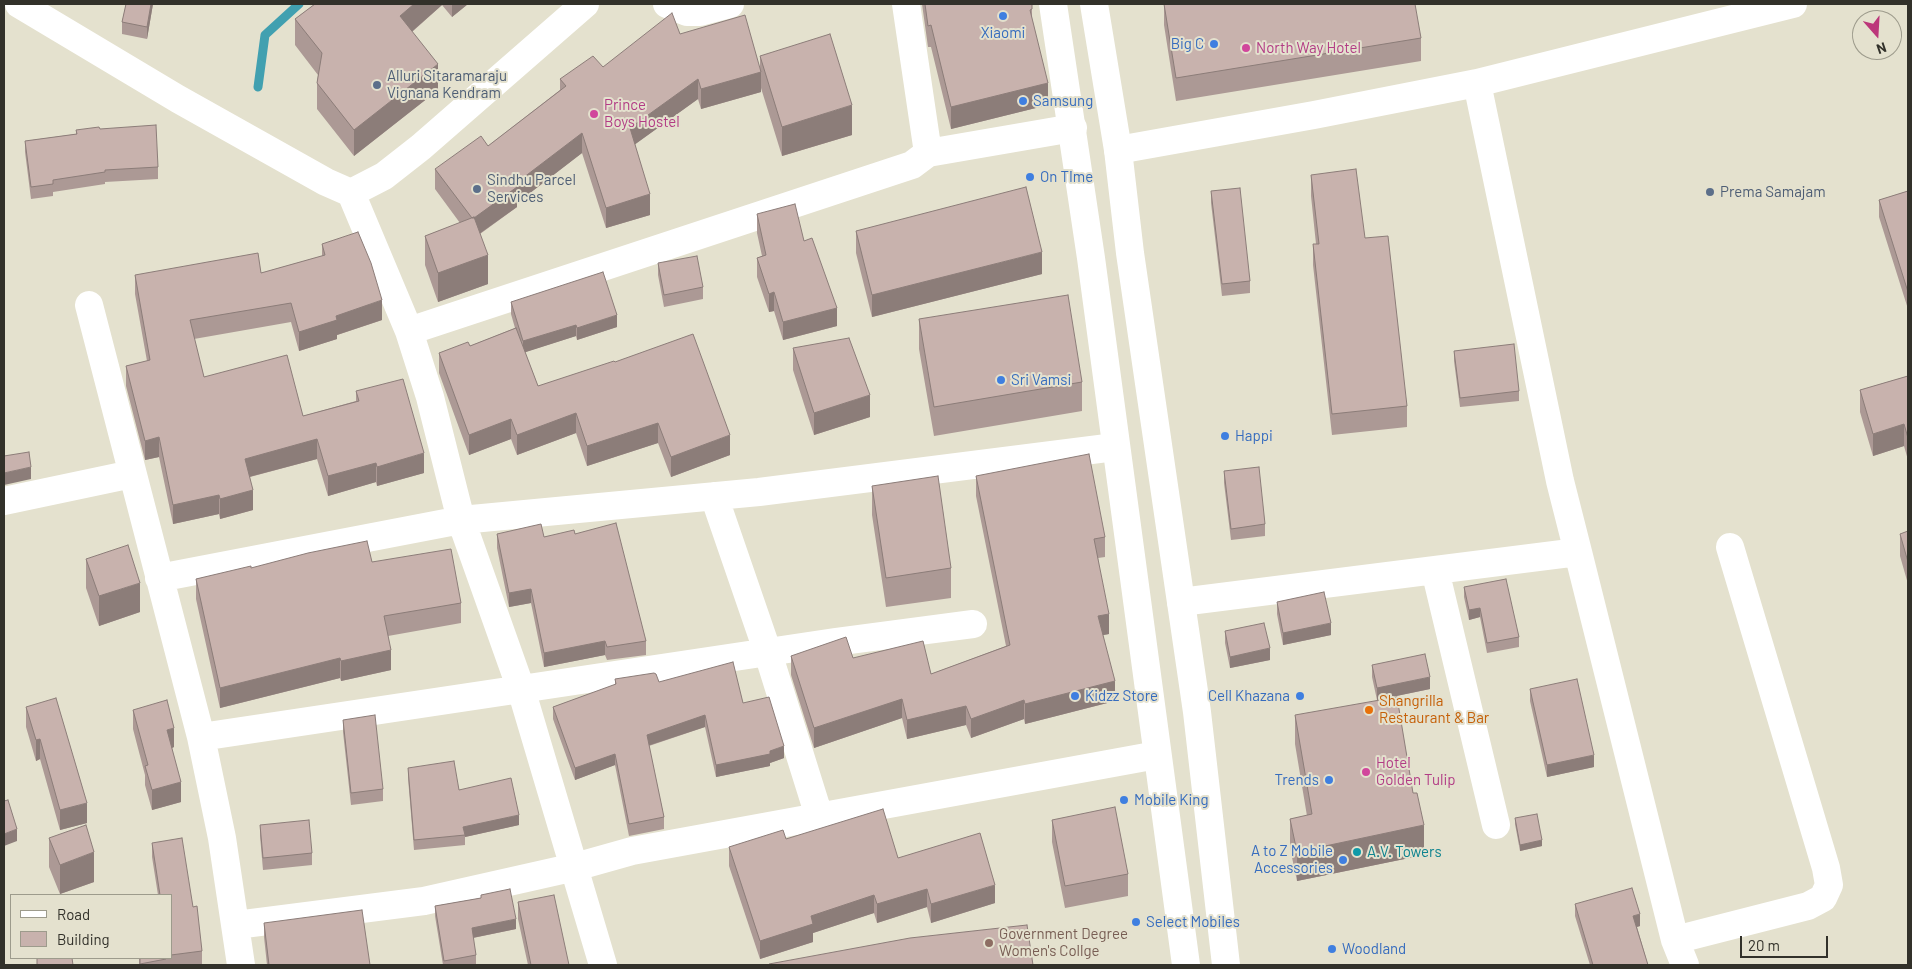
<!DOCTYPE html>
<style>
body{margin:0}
#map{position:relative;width:1912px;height:969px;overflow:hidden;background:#e4e1ce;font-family:Barlow,sans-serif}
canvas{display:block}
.frame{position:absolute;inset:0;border:5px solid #32312a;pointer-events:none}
.legend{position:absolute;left:10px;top:894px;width:162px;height:65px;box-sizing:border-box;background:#e4e1ce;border:1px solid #9d9b8c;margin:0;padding:6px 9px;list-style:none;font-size:15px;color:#32312a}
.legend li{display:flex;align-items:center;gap:10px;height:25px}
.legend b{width:25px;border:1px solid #9d9b8c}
.north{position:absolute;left:1852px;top:10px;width:50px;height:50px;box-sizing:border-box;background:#e4e1ce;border:1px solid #9d9b8c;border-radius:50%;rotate:161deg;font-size:14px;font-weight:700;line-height:20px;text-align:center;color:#32312a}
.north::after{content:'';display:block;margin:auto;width:18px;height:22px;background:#bc377a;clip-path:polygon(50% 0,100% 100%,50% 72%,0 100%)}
.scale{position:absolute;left:1740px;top:936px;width:88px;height:22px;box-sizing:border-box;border:2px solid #32312a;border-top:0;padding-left:6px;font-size:15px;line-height:18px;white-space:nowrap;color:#32312a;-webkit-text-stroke:4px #e4e1ce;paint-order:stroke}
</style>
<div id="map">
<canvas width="1912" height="969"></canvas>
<div class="frame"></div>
<ul class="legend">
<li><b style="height:6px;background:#fff"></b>Road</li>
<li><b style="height:14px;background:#c8b2ad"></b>Building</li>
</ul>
<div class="north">N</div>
<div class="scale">20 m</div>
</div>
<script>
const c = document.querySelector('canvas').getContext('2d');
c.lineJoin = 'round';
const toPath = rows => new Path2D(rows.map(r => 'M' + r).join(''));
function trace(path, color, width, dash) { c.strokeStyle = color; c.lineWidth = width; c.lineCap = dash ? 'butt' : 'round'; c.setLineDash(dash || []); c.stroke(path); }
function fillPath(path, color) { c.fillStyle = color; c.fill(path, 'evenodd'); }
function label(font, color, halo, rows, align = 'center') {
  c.font = font + ' Barlow,sans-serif'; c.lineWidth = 4; c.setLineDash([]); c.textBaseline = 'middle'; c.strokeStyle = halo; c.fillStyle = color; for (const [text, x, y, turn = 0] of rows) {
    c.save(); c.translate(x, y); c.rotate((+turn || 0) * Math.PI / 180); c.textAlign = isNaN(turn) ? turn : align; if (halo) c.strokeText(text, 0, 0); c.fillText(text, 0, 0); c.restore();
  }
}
const stream = toPath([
 [258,87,265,35,299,4]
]);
const street = toPath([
 [19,4,178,99,326,182,351,193,384,176,421,147,585,4],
 [667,4,687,12,700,12,730,4],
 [1118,150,1314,115,1477,83,1793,4],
 [928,153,1073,128],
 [351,193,409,331,430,397,461,520,759,492,1115,447],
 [89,305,201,737,222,838,241,965],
 [409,331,912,165,928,153,906,4],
 [714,496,768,653,819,816],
 [4,501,132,474],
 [1578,552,1675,940,1685,965],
 [1435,570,1496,825],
 [159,578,461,520,521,689,603,965],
 [1181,602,1578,552,1560,481,1477,83],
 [201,737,835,642,973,624],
 [236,925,424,901,575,867,632,851,1157,755],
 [1675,940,1808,906,1823,898,1829,885,1826,868,1730,547]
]);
const secondary = toPath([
 [1053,4,1091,258,1186,965],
 [1094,4,1118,150,1130,253,1197,712,1226,965]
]);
const wall = toPath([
 [126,4,153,4,147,39,122,34,122,22],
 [315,4,468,4,452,17,442,5,412,32,438,90,354,156,317,109,317,83,318,75,295,45,295,19],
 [922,4,1032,4,1032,20,1048,105,951,129,931,47,928,47],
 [1164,4,1421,38,1421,61,1176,101,1164,25],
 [680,34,760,69,760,56,852,135,782,156,761,88,761,92,701,109,698,99,635,144,650,215,606,228,582,153,517,203,517,207,480,234,488,284,438,302,425,265,425,236,460,223,435,189,435,169,488,146,560,90,560,79,603,67],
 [100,129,158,167,158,179,105,182,105,184,53,192,53,196,31,199,25,152,25,141,76,134,76,130],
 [1311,175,1365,238,1407,406,1407,427,1332,435,1313,265,1313,244,1316,244,1311,196],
 [1211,191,1250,281,1250,293,1222,296,1211,203],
 [1908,191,1908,309,1879,217,1879,200],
 [757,214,804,241,837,326,783,340,774,311,769,312,757,277,757,258,762,256,757,233],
 [856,231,1042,274,872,317,856,253],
 [322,244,382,320,337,335,337,339,299,351,291,322,194,339,204,377,303,416,356,401,356,391,424,473,377,486,376,482,328,496,317,459,250,477,253,510,220,519,219,514,173,524,159,457,145,460,126,386,126,366,147,361,135,294,135,275,261,273,322,256],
 [658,263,703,287,703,299,664,307,658,275],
 [511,302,617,327,577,340,576,336,525,352,538,386,615,362,730,455,671,477,658,443,587,466,576,433,517,455,511,439,469,455,439,373,439,353,470,346,515,328,511,314],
 [919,319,1082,382,1082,411,934,436,919,349],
 [793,348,870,417,814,435,793,370],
 [1454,351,1519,391,1519,401,1460,407,1454,361],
 [1908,376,1908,460,1904,446,1873,456,1860,412,1860,390],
 [1224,471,1265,524,1265,536,1231,540,1224,483],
 [976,476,1105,537,1105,557,1098,558,1109,634,1103,635,1115,701,1025,724,1024,719,971,738,966,725,907,739,902,718,814,748,791,675,791,656,853,658,931,674,1006,646,976,496],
 [872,486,951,568,951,598,886,607,872,515],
 [1908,531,1908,584,1900,556,1900,534],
 [497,534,544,537,575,534,646,641,646,655,607,660,605,655,544,667,531,603,509,607,497,548],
 [86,559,140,612,99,626,86,588],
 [372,562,461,603,461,623,388,636,391,670,341,681,340,678,220,708,196,599,196,579,251,568],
 [1464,587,1519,637,1519,647,1487,653,1480,617,1469,620,1464,597],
 [1277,602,1331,635,1283,645,1277,614],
 [1225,631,1270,660,1230,668,1225,643],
 [1372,665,1430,689,1377,700,1372,677],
 [615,679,659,682,743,703,784,758,770,763,770,766,716,777,705,727,649,746,664,817,664,829,629,836,615,765,575,780,553,719,553,707,615,685],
 [1530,689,1594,767,1547,777,1530,701],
 [26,707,87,823,60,830,40,759,36,761,26,727],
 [133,710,174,747,172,748,181,802,152,810,145,785,145,775,133,729],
 [1295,715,1413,793,1424,855,1297,881,1290,848,1290,819,1307,816,1295,744],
 [343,720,383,789,383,801,351,805,343,732],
 [408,768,459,790,519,825,465,837,465,845,414,850,408,778],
 [1515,818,1542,846,1520,851,1515,824],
 [1052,820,1128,874,1128,896,1065,908,1052,842],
 [260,825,312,853,312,865,263,870,260,836],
 [49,838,94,882,60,894,49,867],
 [786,839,898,858,995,903,931,923,927,907,877,923,874,913,813,933,813,942,760,959,729,866,729,847],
 [152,843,193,907,202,951,202,965,139,965,139,958,171,958,171,895,158,895,152,857],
 [481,895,516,929,473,938,476,955,476,964,472,965,443,965,435,916,435,906,481,898],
 [518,902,569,965,528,965,518,919],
 [1575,904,1640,926,1637,927,1648,965,1590,965,1575,916],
 [264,923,370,965,267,965,264,937]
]);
const shadedWall = toPath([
 [151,4,153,4,147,39,147,27],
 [414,4,442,4,442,5,400,42,400,16],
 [452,4,468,4,452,17],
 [438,64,438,90,354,156,354,130],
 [761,72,761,92,701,109,701,89],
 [698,79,698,99,630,148,630,128],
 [1048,83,1048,105,951,129,951,107],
 [852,105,852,135,782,156,782,127],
 [582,133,582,153,517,203,517,207,472,239,472,219,515,184],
 [650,194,650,215,606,228,606,208],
 [1042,252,1042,274,872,317,872,295],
 [488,255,488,284,438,302,438,273],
 [774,292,774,311,769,312,769,294],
 [382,300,382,320,337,335,337,339,299,351,299,332,336,316],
 [837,308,837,326,783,340,783,322],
 [617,315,617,327,577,340,577,328],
 [576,325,576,336,523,353,523,341],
 [870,395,870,417,814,435,814,413],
 [576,413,576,433,517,455,517,435],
 [511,419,511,439,469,455,469,435],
 [658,423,658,443,587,466,587,446],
 [1904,424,1904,446,1873,456,1873,434],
 [730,435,730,455,671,477,671,457],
 [159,437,159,457,145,460,145,441],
 [317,439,317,459,245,478,245,459],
 [424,453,424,473,377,486,377,467],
 [376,463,376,482,328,496,328,476],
 [31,467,31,479,4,485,4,473],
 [253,490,253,510,220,519,220,499],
 [219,495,219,514,173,524,173,505],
 [140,583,140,612,99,626,99,596],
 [531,589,531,603,509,607,509,593],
 [1480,608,1480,617,1469,620,1469,610],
 [1109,614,1109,634,1098,636,1098,616],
 [1331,623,1331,635,1283,645,1283,633],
 [605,641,605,655,544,667,544,653],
 [1270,648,1270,660,1230,668,1230,657],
 [391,650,391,670,341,681,341,661],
 [340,658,340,678,220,708,220,688],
 [1430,677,1430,689,1377,700,1377,688],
 [1115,681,1115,701,1025,724,1025,704],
 [902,699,902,718,814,748,814,728],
 [1024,700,1024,719,971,738,971,719],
 [966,706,966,725,907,739,907,720],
 [705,715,705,727,647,746,647,735],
 [174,728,174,747,167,750,167,730],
 [40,739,40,759,36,761,36,740],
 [784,746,784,758,770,763,770,766,716,777,716,765,770,751],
 [615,754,615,765,575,780,575,768],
 [1594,755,1594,767,1547,777,1547,765],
 [181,782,181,802,152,810,152,790],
 [87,803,87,823,60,830,60,810],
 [519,815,519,825,465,837,463,827],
 [1424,825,1424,855,1297,881,1297,852],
 [17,829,17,841,4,846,4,834],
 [1542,840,1542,846,1520,851,1520,845],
 [94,852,94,882,60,894,60,865],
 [995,885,995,903,931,923,931,904],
 [927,889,927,907,877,923,877,904],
 [874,895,874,913,813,933,813,942,760,959,760,941,811,916],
 [1640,914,1640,926,1633,928,1633,916],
 [516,919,516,929,472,938,472,928]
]);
const building = toPath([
 [126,4,151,4,147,27,122,22,126,4],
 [315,4,414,4,400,16,438,64,354,130,317,83,322,53,295,19,315,4],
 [925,4,1032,4,1032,9,1030,10,1048,83,951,107,931,25,928,26,925,4],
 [1164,4,1415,4,1421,38,1176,78,1164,4],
 [672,13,680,34,745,15,761,72,701,89,698,79,630,128,650,194,606,208,582,133,515,184,517,187,474,218,472,218,435,169,481,136,488,146,566,86,560,79,593,56,603,67,672,13],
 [830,34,852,105,782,127,760,56,830,34],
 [156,125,158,167,105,170,105,172,53,180,53,184,31,187,25,141,77,134,76,130,99,127,100,129,156,125],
 [1356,169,1365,238,1388,236,1407,406,1332,414,1313,244,1319,244,1311,175,1356,169],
 [1026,187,1042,252,872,295,856,231,1026,187],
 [1240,188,1250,281,1222,284,1211,191,1240,188],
 [1908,191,1908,292,1879,200,1908,191],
 [795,204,804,241,812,238,837,308,783,322,774,292,769,294,757,258,766,255,757,214,795,204],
 [474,217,488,255,438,273,425,236,474,217],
 [358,232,371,263,382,300,336,316,337,320,299,332,291,303,190,320,204,377,287,355,303,416,359,401,356,391,403,379,424,453,377,467,376,463,328,476,317,439,245,459,253,490,220,499,219,495,173,505,159,437,145,441,126,366,150,360,135,275,258,253,261,273,325,255,322,244,358,232],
 [697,256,703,287,664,295,658,263,697,256],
 [603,272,617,315,577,328,576,325,523,341,511,302,603,272],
 [1068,295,1082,382,934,407,919,319,1068,295],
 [516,328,538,386,614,361,615,362,693,334,730,435,671,457,658,423,587,446,576,413,517,435,511,419,469,435,439,353,468,342,470,346,516,328],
 [849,338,870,395,814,413,793,348,849,338],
 [1514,344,1519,391,1460,398,1454,351,1514,344],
 [1908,376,1908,438,1904,424,1873,434,1860,390,1908,376],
 [29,452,31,467,4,473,4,456,29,452],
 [1089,454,1105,537,1094,539,1109,614,1098,616,1115,681,1025,704,1024,700,971,719,966,706,907,720,902,699,814,728,791,656,846,637,853,658,923,641,931,674,1010,645,976,476,1089,454],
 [1259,467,1265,524,1231,529,1224,471,1259,467],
 [938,476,951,568,886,578,872,486,938,476],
 [616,523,646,641,607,647,605,641,544,653,531,589,509,593,497,534,541,524,544,537,574,530,575,534,616,523],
 [1908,531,1908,562,1900,534,1908,531],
 [367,541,372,562,451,549,461,603,384,616,391,650,341,661,340,658,220,688,196,579,251,566,251,568,308,553,367,541],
 [128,545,140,583,99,596,86,559,128,545],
 [1506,579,1519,637,1487,643,1480,608,1469,610,1464,587,1506,579],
 [1324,592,1331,623,1283,633,1277,602,1324,592],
 [1264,623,1270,648,1230,657,1225,631,1264,623],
 [1425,654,1430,677,1377,688,1372,665,1425,654],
 [733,662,743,703,769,697,784,746,770,751,770,754,716,765,705,715,647,735,664,817,629,824,615,754,575,768,553,707,616,684,615,679,654,673,656,674,659,682,733,662],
 [1577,679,1594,755,1547,765,1530,689,1577,679],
 [1397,697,1413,793,1417,793,1424,825,1297,852,1290,819,1312,814,1295,715,1397,697],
 [56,698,87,803,60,810,40,739,36,740,26,707,56,698],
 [167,700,174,728,167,730,181,782,152,790,145,766,148,765,133,710,167,700],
 [375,715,383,789,351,793,343,720,375,715],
 [454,761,459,790,511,778,519,815,463,827,465,835,414,840,408,768,454,761],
 [8,800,17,829,4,834,4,801,8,800],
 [1115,807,1128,874,1065,886,1052,820,1115,807],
 [883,809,898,858,980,833,995,885,931,904,927,889,877,904,874,895,811,916,813,924,760,941,729,847,783,830,786,839,883,809],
 [1537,814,1542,840,1520,845,1515,818,1537,814],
 [309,820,312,853,263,858,260,825,309,820],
 [86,825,94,852,60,865,49,838,86,825],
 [182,838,193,907,197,906,202,951,171,955,171,895,160,895,152,843,182,838],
 [1632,888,1640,914,1633,916,1648,965,1591,965,1593,965,1575,904,1632,888],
 [510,889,516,919,472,928,476,955,444,961,435,906,481,898,481,895,510,889],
 [554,895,569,965,531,965,518,902,554,895],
 [362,910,370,965,269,965,264,923,362,910],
 [1027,925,1033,965,769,965,769,964,910,938,1027,925],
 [37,958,72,958,73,965,37,965,37,958],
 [140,958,165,958,166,959,140,964,140,958]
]);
const markers = [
 [1003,16,5,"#3f7fe0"],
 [1214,44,5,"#3f7fe0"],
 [1246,48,5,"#d1479c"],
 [377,85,5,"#5c6f8a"],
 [1023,101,5,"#3f7fe0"],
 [594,114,5,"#d1479c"],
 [1030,177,5,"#3f7fe0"],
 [477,189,5,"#5c6f8a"],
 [1710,192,5,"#5c6f8a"],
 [1001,380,5,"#3f7fe0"],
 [1225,436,5,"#3f7fe0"],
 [1075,696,5,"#3f7fe0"],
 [1300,696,5,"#3f7fe0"],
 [1369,710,5,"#e8710a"],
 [1366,772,5,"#d1479c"],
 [1329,780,5,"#3f7fe0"],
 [1124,800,5,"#3f7fe0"],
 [1357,852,5,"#0f9aa8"],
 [1343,860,5,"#3f7fe0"],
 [1136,922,5,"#3f7fe0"],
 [989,943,5,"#8d6e63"],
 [1332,949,5,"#3f7fe0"]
];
const shopNames = [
 ["Xiaomi",1003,33,"center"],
 ["Big C",1204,44,"right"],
 ["Samsung",1033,101],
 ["On TIme",1040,177],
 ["Sri Vamsi",1011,380],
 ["Happi",1235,436],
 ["Kidzz Store",1085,696],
 ["Cell Khazana",1290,696,"right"],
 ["Trends",1319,780,"right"],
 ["Mobile King",1134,800],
 ["A to Z Mobile",1333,851,"right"],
 ["Accessories",1333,868,"right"],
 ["Select Mobiles",1146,922],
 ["Woodland",1342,949]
];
const hotelNames = [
 ["North Way Hotel",1256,48],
 ["Prince",604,105],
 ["Boys Hostel",604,122],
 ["Hotel",1376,763],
 ["Golden Tulip",1376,780]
];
const serviceNames = [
 ["Alluri Sitaramaraju",387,76],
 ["Vignana Kendram",387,93],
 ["Sindhu Parcel",487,180],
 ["Services",487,197],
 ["Prema Samajam",1720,192]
];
const foodNames = [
 ["Shangrilla",1379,701],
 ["Restaurant & Bar",1379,718]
];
const cultureNames = [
 ["A.V. Towers",1367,852]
];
const educationNames = [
 ["Government Degree",999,934],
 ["Women's Collge",999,951]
];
trace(stream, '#41a0b0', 9);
trace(street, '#fff', 28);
trace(secondary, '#fff', 28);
fillPath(wall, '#ac9995');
fillPath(shadedWall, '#8c7d79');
fillPath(building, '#c8b2ad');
trace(building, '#8c7d79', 1);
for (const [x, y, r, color] of markers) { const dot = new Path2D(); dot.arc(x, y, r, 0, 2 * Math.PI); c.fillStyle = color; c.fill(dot); trace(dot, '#e4e1ce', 2); }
label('15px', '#366cbe', '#e4e1ce', shopNames, 'left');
label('15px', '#b23c85', '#e4e1ce', hotelNames, 'left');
label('15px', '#4e5e75', '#e4e1ce', serviceNames, 'left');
label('15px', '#c56008', '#e4e1ce', foodNames, 'left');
label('15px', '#0d838f', '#e4e1ce', cultureNames, 'left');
label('15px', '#785e54', '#e4e1ce', educationNames, 'left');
</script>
